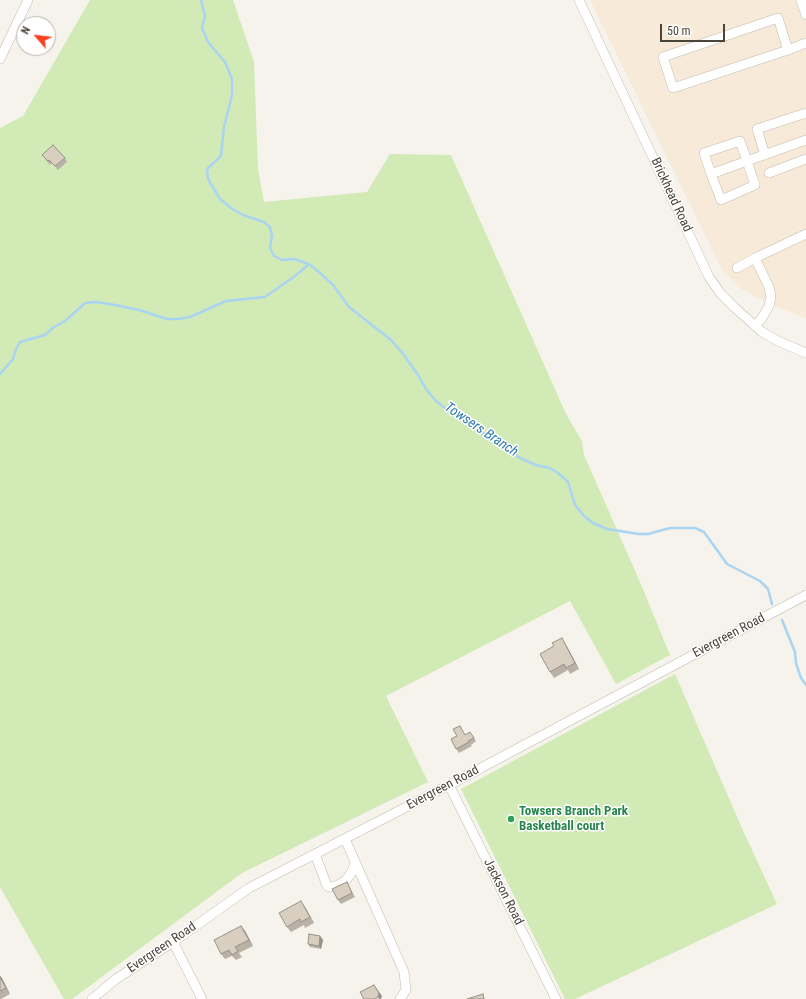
<!DOCTYPE html>
<style>
body{margin:0}
#map{position:relative;width:806px;height:999px;overflow:hidden;background:#f6f3ec;font-family:"Roboto Condensed",sans-serif}
canvas{display:block}
.north{position:absolute;left:16px;top:16px;width:40px;height:40px;box-sizing:border-box;background:#fff;border:1px solid #b7b4b0;border-radius:50%;rotate:298deg;font-size:11px;font-weight:700;line-height:16px;text-align:center;color:#4b4439}
.north::after{content:'';display:block;margin:auto;width:14px;height:18px;background:#fc3f1d;clip-path:polygon(50% 0,100% 100%,50% 72%,0 100%)}
.scale{position:absolute;left:660px;top:24px;width:65px;height:18px;box-sizing:border-box;border:2px solid #4b4439;border-top:0;padding-left:5px;font-size:12px;line-height:14px;white-space:nowrap;color:#4b4439;-webkit-text-stroke:3px #fff;paint-order:stroke}
</style>
<div id="map">
<canvas width="806" height="999"></canvas>
<div class="north">N</div>
<div class="scale">50 m</div>
</div>
<script>
const c = document.querySelector('canvas').getContext('2d');
c.lineJoin = 'round';
function fillPath(path, color) { c.fillStyle = color; c.fill(path, 'evenodd'); }
const toPath = rows => new Path2D(rows.map(r => 'M' + r).join(''));
function trace(path, color, width, dash) { c.strokeStyle = color; c.lineWidth = width; c.lineCap = dash ? 'butt' : 'round'; c.setLineDash(dash || []); c.stroke(path); }
function label(font, color, halo, rows, align = 'center') {
  c.font = font + ' "Roboto Condensed",sans-serif'; c.lineWidth = 3; c.setLineDash([]); c.textBaseline = 'middle'; c.strokeStyle = halo; c.fillStyle = color; for (const [text, x, y, turn = 0] of rows) {
    c.save(); c.translate(x, y); c.rotate((+turn || 0) * Math.PI / 180); c.textAlign = isNaN(turn) ? turn : align; if (halo) c.strokeText(text, 0, 0); c.fillText(text, 0, 0); c.restore();
  }
}
const commercial = toPath([
 [590,0,806,0,806,318,767,303,741,289,724,272,718,262]
]);
const green = toPath([
 [90,0,233,0,254,62,258,169,264,202,367,192,390,154,451,155,566,414,582,441,584,455,640,582,670,655,616,684,570,601,386,696,428,782,242,873,72,999,64,999,0,887,0,128,23,116],
 [675,674,741,826,777,904,575,999,565,999,461,789]
]);
const stream = toPath([
 [201,0,205,16,202,28,208,42,225,62,232,79,232,95,224,127,221,156,207,169,208,179,220,199,231,208,243,215,264,222,270,227,272,236,270,248,274,256,282,260,294,259,309,264,319,272,333,285,349,307,391,340,404,355,418,375,426,389,436,401,449,411,466,419,482,432,520,458,536,465,550,468,558,473,568,482,575,505,584,516,593,523,607,529,639,534,648,534,670,528,695,528,704,532,727,564,760,581,768,589,772,604],
 [0,374,13,359,16,349,20,342,45,335,54,327,65,321,85,303,94,302,110,304,139,310,167,319,178,319,190,317,226,301,265,297,295,276,309,264],
 [782,620,795,652,796,663,801,678,806,685]
]);
const minor = toPath([
 [579,0,709,277,721,294,734,307,762,332,780,342,806,353],
 [801,0,806,15],
 [788,50,778,18,663,57,673,88,788,50,806,43],
 [0,59,28,0],
 [765,155,757,129,806,113],
 [769,173,806,159],
 [711,174,721,200,755,185,747,161,740,141,704,153,711,174,747,161,806,140],
 [737,268,755,258],
 [755,326,762,318,769,306,771,297,769,287,755,258,806,234],
 [449,785,556,999],
 [345,839,404,972,406,990,400,999],
 [315,854,327,886,330,887,338,885,346,880,352,872,355,863],
 [173,942,202,999],
 [92,999,116,979,173,942,249,888,449,785,806,595]
]);
const wall = toPath([
 [42,155,65,158,67,162,58,170,52,163,50,165],
 [565,643,579,669,570,674,568,670,554,678,550,672],
 [466,735,473,736,476,741,471,745,472,746,459,753,456,749],
 [347,882,355,897,341,904,338,900],
 [305,907,314,923,305,928,304,925,291,932,287,927],
 [241,926,245,931,253,946,239,953,242,957,236,960,232,956,225,959,221,954],
 [320,936,323,940,321,949,310,947,308,944],
 [0,976,10,994,1,999,0,999]
]);
const shadedWall = toPath([
 [562,638,565,643,579,669,575,663],
 [301,901,305,907,314,923,310,917],
 [241,926,245,931,253,946,249,940],
 [320,936,323,940,321,949,319,946],
 [0,976,2,978,10,994,6,988,0,977],
 [374,985,382,996,381,999,379,999,378,997]
]);
const building = toPath([
 [53,145,65,158,55,166,49,160,48,161,42,155,53,145],
 [562,638,575,663,566,668,564,664,550,672,540,654,554,646,552,643,562,638],
 [460,726,465,735,470,732,474,738,468,741,469,742,456,749,451,739,457,736,453,729,460,726],
 [347,882,352,893,338,900,332,889,347,882],
 [301,901,310,917,301,922,300,919,287,927,279,913,301,901],
 [241,926,249,940,235,947,238,951,232,955,229,950,221,954,214,940,241,926],
 [309,934,320,936,319,946,308,944,309,934],
 [0,977,6,988,0,991,0,977],
 [374,985,379,993,378,997,375,999,364,999,360,992,374,985],
 [483,994,484,999,467,999,483,994]
]);
const markers = [
 [511,819,4,"#2e9e5b"]
];
const streetNames = [
 ["Brickhead Road",671,195,65],
 ["Evergreen Road",729,636,-28],
 ["Evergreen Road",443,788,-28],
 ["Jackson Road",503,892,63],
 ["Evergreen Road",162,948,-34]
];
const leisureNames = [
 ["Towsers Branch Park",519,812],
 ["Basketball court",519,827]
];
const waterNames = [
 ["Towsers Branch",481,430,34]
];
fillPath(commercial, '#f7ead8');
fillPath(green, '#d2eab5');
trace(stream, '#a9d4f2', 2.5);
trace(minor, '#c2bbae', 10);
trace(minor, '#fff', 9);
fillPath(wall, '#bab2a6');
fillPath(shadedWall, '#979187');
fillPath(building, '#d8cfc1');
trace(building, '#979187', 1);
for (const [x, y, r, color] of markers) { const dot = new Path2D(); dot.arc(x, y, r, 0, 2 * Math.PI); c.fillStyle = color; c.fill(dot); trace(dot, '#fff', 1.5); }
label('13px', '#4b4439', '#fff', streetNames);
label('bold 13px', '#27864d', '#fff', leisureNames, 'left');
label('italic 14px', '#2e7ab2', '#fff', waterNames);
</script>
